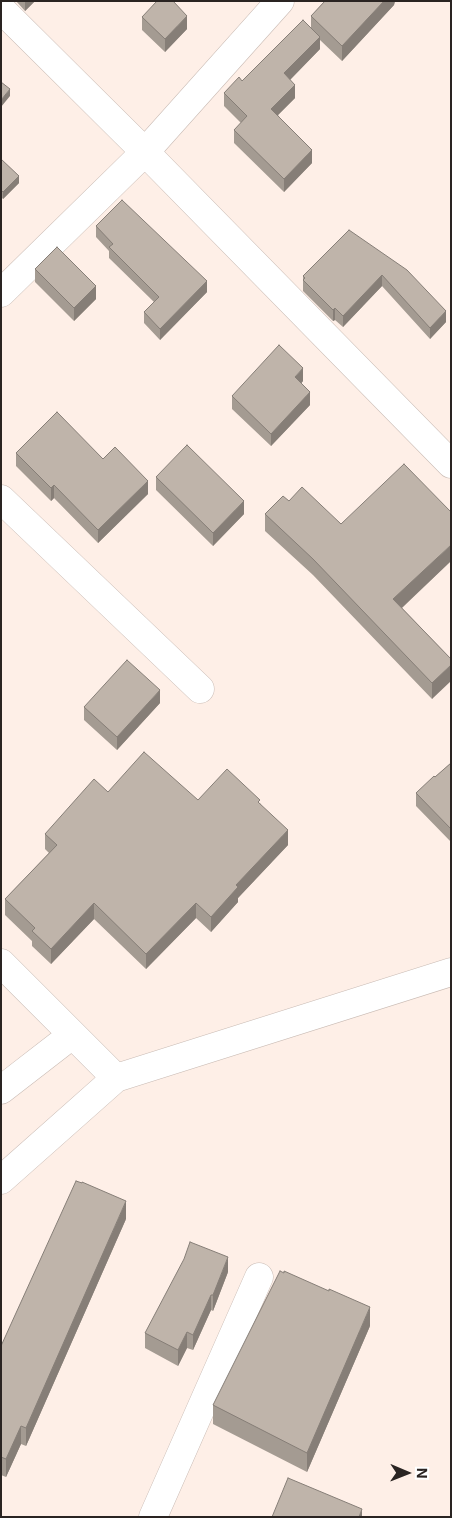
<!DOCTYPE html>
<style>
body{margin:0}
#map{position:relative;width:452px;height:1518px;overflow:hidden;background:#feefe7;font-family:Inter,sans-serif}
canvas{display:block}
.frame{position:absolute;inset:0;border:2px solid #2a2422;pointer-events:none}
.north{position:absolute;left:382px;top:1448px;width:50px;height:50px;-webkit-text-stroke:4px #fff;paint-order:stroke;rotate:91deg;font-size:14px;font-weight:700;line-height:20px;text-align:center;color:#2a2422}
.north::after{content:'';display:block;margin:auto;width:18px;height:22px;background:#2a2422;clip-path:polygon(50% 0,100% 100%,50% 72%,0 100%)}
</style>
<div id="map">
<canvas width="452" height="1518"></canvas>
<div class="frame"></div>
<div class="north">N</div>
</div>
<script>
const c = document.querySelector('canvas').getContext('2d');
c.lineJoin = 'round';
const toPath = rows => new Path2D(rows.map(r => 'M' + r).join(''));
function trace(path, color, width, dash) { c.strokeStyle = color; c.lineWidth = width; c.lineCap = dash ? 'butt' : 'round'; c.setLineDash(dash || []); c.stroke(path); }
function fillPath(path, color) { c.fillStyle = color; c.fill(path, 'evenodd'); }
const street = toPath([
 [1,9,145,152,451,464],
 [1,293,145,152,280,1],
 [1,499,200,689],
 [1,963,116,1078],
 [1,1090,72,1035],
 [1,1180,116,1078,451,972],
 [153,1517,259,1277]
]);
const wall = toPath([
 [16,1,35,1,25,11],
 [325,1,395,1,394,5,342,61,320,40,320,49,290,80,295,98,278,115,312,163,284,192,234,143,234,130,241,123,224,106,224,93,242,81,311,27,311,16],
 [142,17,187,29,165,52,142,30],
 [1,159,19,183,3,199,1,197],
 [96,226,207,292,160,340,144,323,144,312,154,302,109,258,109,251,96,237],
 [349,230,446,322,430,339,382,286,343,327,335,320,333,321,303,291,303,276],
 [35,269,96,299,74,321,35,282],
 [303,381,301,384,310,405,271,446,232,409,232,396],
 [16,453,103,459,148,494,98,543,54,498,51,501,16,466],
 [156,477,244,514,213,546,156,490],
 [289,501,341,524,451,561,402,608,451,659,432,699,313,575,265,531,265,514],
 [160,703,117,750,84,720,84,707],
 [451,763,451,842,416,806,416,793,435,777],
 [108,792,198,800,260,803,288,845,238,898,238,902,211,932,196,918,146,969,94,919,51,964,32,946,32,941,5,915,5,899,49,853,45,849,45,834],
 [126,1219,26,1446,21,1444,6,1477,1,1475,1,1346],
 [228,1272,213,1311,211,1310,193,1350,187,1348,178,1366,145,1348,145,1333],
 [370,1326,307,1472,213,1424,213,1405]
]);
const shadedWall = toPath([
 [25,1,35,1,25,11],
 [384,1,395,1,394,5,342,61,342,46],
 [187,16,187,29,165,52,165,39],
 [320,37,320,49,284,86,284,73],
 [295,85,295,98,271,122,271,109],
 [10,89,10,96,1,107,1,100],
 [312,150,312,163,284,192,284,179],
 [19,176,19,183,3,199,3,192],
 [382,275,382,286,343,327,343,316],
 [207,281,207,292,160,340,160,329],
 [96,286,96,299,74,321,74,308],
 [335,308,335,320,333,321,333,310],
 [446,311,446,322,430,339,430,328],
 [303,368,303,381,295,390,295,377],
 [310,392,310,405,271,446,271,434],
 [148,481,148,494,98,543,98,530],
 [54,485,54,498,51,501,51,488],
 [244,501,244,514,213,546,213,533],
 [451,545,451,561,393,616,393,599],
 [451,665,451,681,432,699,432,683],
 [160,690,160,703,117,750,117,737],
 [288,830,288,845,238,898,238,902,211,932,211,917,236,885],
 [94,903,94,919,51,964,51,949],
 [196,903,196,918,146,969,146,954],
 [126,1201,126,1219,26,1446,26,1428],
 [228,1257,228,1272,213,1311,213,1295],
 [211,1295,211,1310,193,1350,193,1335],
 [370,1307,370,1326,307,1472,307,1453],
 [187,1332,187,1348,178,1366,178,1350],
 [21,1426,21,1444,6,1477,6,1459],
 [362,1509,362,1517,359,1517]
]);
const building = toPath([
 [157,1,173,1,187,16,165,39,142,17,157,1],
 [325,1,384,1,342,46,311,16,325,1],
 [303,20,320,37,284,73,295,85,271,109,312,150,284,179,234,130,247,116,224,93,239,77,242,81,303,20],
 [1,82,10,89,1,100,1,82],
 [1,159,19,176,3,192,1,190,1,159],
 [122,200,207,281,160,329,144,312,159,297,109,247,113,244,96,226,122,200],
 [349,230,407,270,446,311,430,328,382,275,343,316,335,308,333,310,303,280,305,278,303,276,349,230],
 [57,247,96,286,74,308,35,269,57,247],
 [279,345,303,368,295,377,310,392,271,434,232,396,279,345],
 [57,412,103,459,115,447,148,481,98,530,54,485,51,488,16,453,57,412],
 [187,445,244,501,213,533,156,477,187,445],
 [404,464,451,512,451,545,393,599,451,659,451,665,432,683,313,559,265,514,283,496,289,501,302,487,341,524,404,464],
 [127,660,160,690,117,737,84,707,127,660],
 [144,752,198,800,227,769,260,800,258,802,288,830,236,885,238,887,211,917,196,903,146,954,94,903,51,949,32,931,35,928,5,899,57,845,45,834,94,779,108,792,144,752],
 [451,763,451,829,416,793,434,776,435,777,451,763],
 [76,1181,82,1183,82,1182,126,1201,26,1428,21,1426,6,1459,1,1457,1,1346,76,1181],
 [190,1242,228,1257,213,1295,211,1295,193,1335,187,1332,178,1350,145,1333,184,1259,190,1242],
 [280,1271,284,1273,284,1271,329,1291,329,1289,370,1307,307,1453,213,1405,280,1271],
 [288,1478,362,1509,359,1517,272,1517,288,1478]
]);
trace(street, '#c9bbb4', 29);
trace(street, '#fff', 28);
fillPath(wall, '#a49b92');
fillPath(shadedWall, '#867e77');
fillPath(building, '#bfb4aa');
trace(building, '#867e77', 1);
</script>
